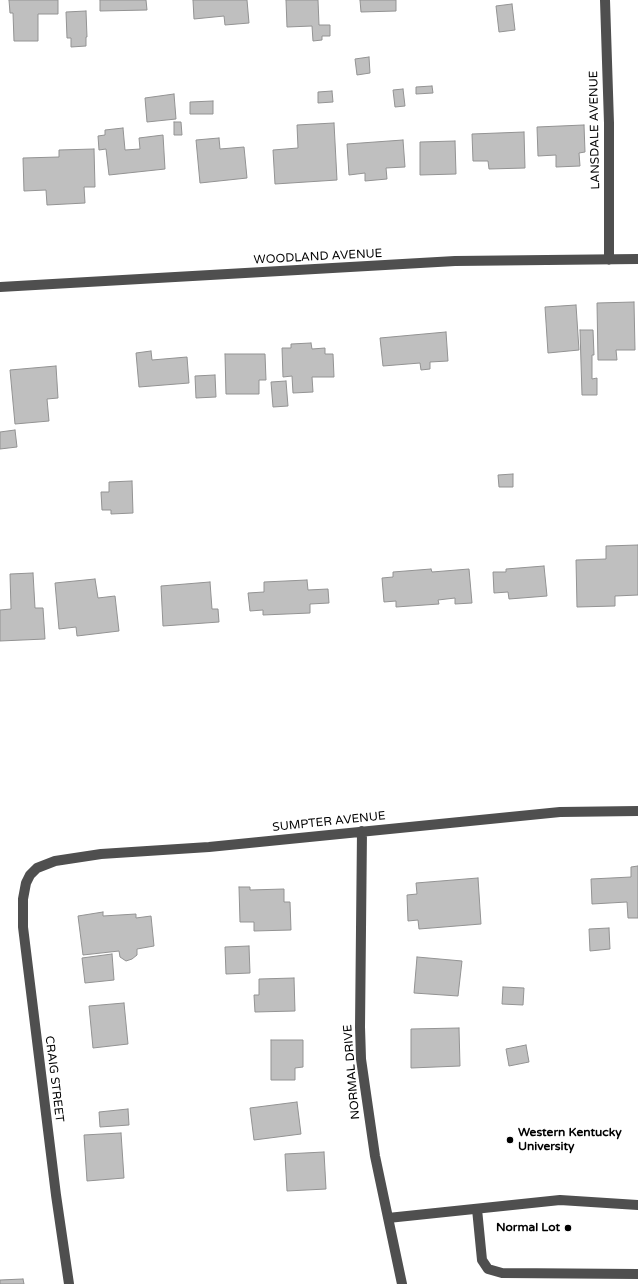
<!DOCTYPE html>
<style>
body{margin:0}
canvas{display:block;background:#fff}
</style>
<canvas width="638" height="1284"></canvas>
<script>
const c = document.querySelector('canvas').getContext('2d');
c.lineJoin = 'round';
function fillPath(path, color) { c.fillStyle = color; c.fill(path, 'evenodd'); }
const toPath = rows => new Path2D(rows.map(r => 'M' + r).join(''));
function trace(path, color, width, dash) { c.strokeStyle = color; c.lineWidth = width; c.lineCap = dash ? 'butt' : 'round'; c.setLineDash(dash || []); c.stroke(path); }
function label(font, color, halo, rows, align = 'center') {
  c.font = font + ' "Varela Round",sans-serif'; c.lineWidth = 3; c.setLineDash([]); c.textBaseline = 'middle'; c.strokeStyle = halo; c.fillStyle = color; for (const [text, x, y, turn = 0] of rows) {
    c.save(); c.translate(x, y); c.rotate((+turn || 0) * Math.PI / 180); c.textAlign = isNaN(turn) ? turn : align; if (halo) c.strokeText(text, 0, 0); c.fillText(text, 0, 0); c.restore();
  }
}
const building = toPath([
 [9,0,58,0,58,14,38,14,38,41,14,41,13,13,10,13,9,0],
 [100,0,146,0,147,10,100,11,100,0],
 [193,0,247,0,249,23,225,25,224,16,194,19,193,0],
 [286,0,318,0,319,25,330,25,330,36,322,36,322,40,313,41,312,26,287,27,286,0],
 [360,0,396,0,396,11,361,12,360,0],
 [512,4,515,30,499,32,496,6,512,4],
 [86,11,87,37,86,37,86,46,71,47,71,38,67,38,66,12,86,11],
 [369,57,370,73,357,75,355,59,369,57],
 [432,86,433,93,416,94,416,87,432,86],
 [403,89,405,106,395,107,393,90,403,89],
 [332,91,333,102,318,103,318,92,332,91],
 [174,94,176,119,147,122,145,98,174,94],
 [213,101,213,114,190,114,190,102,213,101],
 [174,122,181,122,182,135,174,135,174,122],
 [334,123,337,180,275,184,273,150,298,148,297,125,334,123],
 [584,125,585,152,579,153,580,166,556,167,556,155,538,156,537,127,584,125],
 [123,128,125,150,140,149,139,138,163,135,165,169,109,175,106,149,99,150,98,136,105,135,105,130,123,128],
 [524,132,525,168,489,169,488,161,473,161,472,134,524,132],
 [219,138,220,149,244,147,247,178,200,183,196,140,219,138],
 [403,140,405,167,386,168,387,179,365,181,365,173,349,175,347,144,403,140],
 [455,141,456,174,420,175,420,142,455,141],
 [94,149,95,187,84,187,85,203,47,205,46,190,24,191,23,158,59,157,59,150,94,149],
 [634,302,635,350,616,350,617,360,598,360,597,303,634,302],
 [576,305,579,350,548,353,545,307,576,305],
 [580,330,593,330,594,355,592,355,592,379,597,378,597,395,582,395,580,330],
 [446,332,448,361,430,362,430,369,421,370,420,363,383,366,380,338,446,332],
 [311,343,312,349,325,348,325,354,333,354,334,377,312,377,313,392,293,393,292,376,283,377,282,348,291,348,291,344,311,343],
 [151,351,152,360,187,357,189,383,139,387,136,353,151,351],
 [225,354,265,354,266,380,259,380,259,394,226,394,225,354],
 [56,366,58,398,47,399,49,421,15,424,10,370,56,366],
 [215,375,216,397,196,398,195,376,215,375],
 [286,381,288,406,273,407,271,382,286,381],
 [15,430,17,447,0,449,0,432,15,430],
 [513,474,513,487,499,487,498,475,513,474],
 [132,481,133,513,111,514,111,510,102,510,101,492,109,492,109,482,132,481],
 [638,545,638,595,615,596,615,606,577,607,576,560,606,559,606,546,638,545],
 [544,566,547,596,509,599,508,592,494,593,493,572,506,572,506,569,544,566],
 [431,569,432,572,469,569,472,603,455,604,455,598,438,600,439,604,396,607,396,601,384,602,382,578,393,577,393,572,431,569],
 [33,573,35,608,43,608,45,639,0,641,0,610,11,609,10,574,33,573],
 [95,579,98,598,115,596,119,631,77,636,76,627,59,629,55,583,95,579],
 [307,580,308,590,328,589,329,603,310,604,310,613,263,615,263,610,250,611,248,593,264,592,264,582,307,580],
 [210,582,212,609,218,609,219,622,163,626,161,586,210,582],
 [638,866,638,918,628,918,627,902,592,904,591,879,631,877,631,867,638,866],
 [478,878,481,924,419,929,418,920,408,921,407,895,417,894,416,883,478,878],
 [239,887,250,887,250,890,284,889,284,902,290,902,291,930,254,931,254,922,240,922,239,887],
 [103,912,103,916,136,914,136,918,151,916,154,946,137,949,137,955,132,959,126,961,120,957,119,951,83,955,78,916,103,912],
 [609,928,610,949,590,951,589,929,609,928],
 [249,946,250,973,226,974,225,947,249,946],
 [112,954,114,980,85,983,82,958,112,954],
 [417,957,462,961,458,996,414,993,417,957],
 [294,978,295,1011,255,1012,254,995,259,995,259,979,294,978],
 [503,987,524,988,523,1005,502,1004,503,987],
 [124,1003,128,1044,93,1048,89,1006,124,1003],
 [459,1028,460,1066,411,1068,411,1029,459,1028],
 [271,1040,303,1040,303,1067,295,1068,295,1080,271,1080,271,1040],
 [526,1045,529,1062,509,1066,506,1049,526,1045],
 [297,1102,301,1134,254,1140,250,1108,297,1102],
 [128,1109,129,1125,100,1127,99,1112,128,1109],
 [121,1133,124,1178,87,1181,84,1135,121,1133],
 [324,1152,326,1189,287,1191,285,1154,324,1152],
 [23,1279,24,1284,0,1284,0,1280,23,1279]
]);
const minor = toPath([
 [605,0,609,123,609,260],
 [0,287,455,261,638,259],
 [362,831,360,1027,361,1059,375,1156,402,1284],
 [477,1209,482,1260,488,1269,502,1273,638,1274],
 [388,1218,560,1200,638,1205],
 [69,1284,56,1195,23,927,23,899,26,883,30,875,37,868,55,861,101,854,209,847,560,812,638,811]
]);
const markers = [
 [510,1140,4,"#000"],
 [568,1228,4,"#000"]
];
const streetNames = [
 ["LANSDALE AVENUE",595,130,-91],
 ["WOODLAND AVENUE",318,257,-3],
 ["SUMPTER AVENUE",329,822,-6],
 ["NORMAL DRIVE",352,1072,-95],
 ["CRAIG STREET",54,1079,83]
];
const poiNames = [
 ["Western Kentucky",518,1133],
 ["University",518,1147],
 ["Normal Lot",560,1228,"right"]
];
fillPath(building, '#bfbfbf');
trace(building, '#939393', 1);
trace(minor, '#4f4f4f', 10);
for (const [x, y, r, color] of markers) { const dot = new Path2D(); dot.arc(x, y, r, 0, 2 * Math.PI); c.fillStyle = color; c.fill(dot); trace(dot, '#fff', 1.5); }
label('12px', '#000', '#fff', streetNames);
label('bold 12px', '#000', '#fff', poiNames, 'left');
</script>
